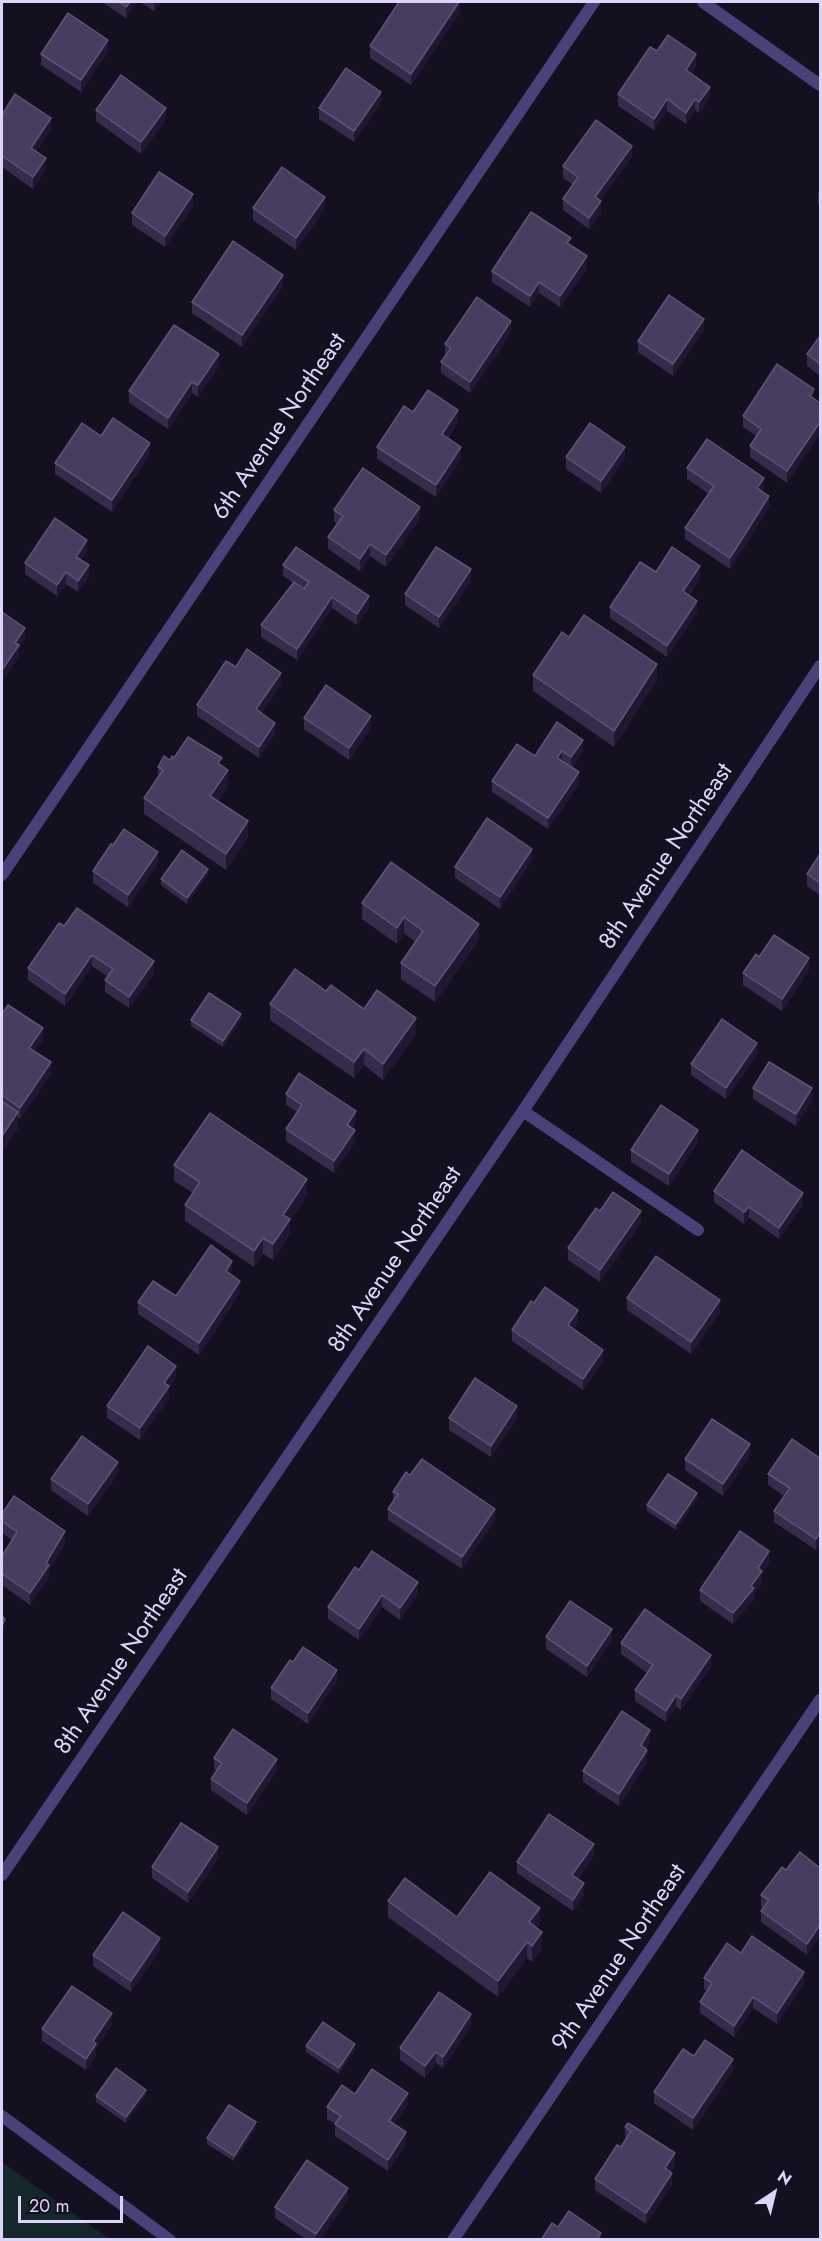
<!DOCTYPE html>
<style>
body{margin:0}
#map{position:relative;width:822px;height:2241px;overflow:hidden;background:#14101f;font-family:Jost,sans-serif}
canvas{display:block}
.frame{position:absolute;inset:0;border:3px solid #ddd4f9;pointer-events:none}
.north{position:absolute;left:744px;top:2163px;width:60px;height:60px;-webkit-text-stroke:4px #14101f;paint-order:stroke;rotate:35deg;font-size:16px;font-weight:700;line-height:24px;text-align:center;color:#ddd4f9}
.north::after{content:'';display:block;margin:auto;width:21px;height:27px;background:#ddd4f9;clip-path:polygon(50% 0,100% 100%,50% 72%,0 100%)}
.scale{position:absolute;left:18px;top:2196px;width:105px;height:27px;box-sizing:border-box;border:3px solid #ddd4f9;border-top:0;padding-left:8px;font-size:18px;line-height:21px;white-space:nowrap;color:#ddd4f9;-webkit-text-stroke:4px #14101f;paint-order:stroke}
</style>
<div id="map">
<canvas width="822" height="2241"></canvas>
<div class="frame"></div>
<div class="north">N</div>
<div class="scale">20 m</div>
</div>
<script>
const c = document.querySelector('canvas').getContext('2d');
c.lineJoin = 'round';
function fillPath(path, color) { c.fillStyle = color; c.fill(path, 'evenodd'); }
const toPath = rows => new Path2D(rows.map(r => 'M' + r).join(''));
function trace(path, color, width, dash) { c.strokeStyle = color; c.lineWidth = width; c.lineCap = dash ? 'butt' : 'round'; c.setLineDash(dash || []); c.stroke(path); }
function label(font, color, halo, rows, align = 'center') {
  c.font = font + ' Jost,sans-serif'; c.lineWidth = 4.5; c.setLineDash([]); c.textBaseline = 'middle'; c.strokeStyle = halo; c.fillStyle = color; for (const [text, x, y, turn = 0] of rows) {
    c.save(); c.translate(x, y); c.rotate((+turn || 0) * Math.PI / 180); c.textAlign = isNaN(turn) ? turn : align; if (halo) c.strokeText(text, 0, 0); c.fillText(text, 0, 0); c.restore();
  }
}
const green = toPath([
 [2,2162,109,2239,2,2239]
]);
const service = toPath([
 [523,1111,698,1230]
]);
const minor = toPath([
 [703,2,820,85],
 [2,875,594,2],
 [2,1875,523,1111,820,666],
 [453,2240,820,1700]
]);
const tertiary = toPath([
 [2,2116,170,2240]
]);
const wall = toPath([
 [102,2,137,2,126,18],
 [140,2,161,2,154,11],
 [460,2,460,12,411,85,370,58,370,46],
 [108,51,81,92,41,65,41,54],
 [657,51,696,66,691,74,710,98,699,113,695,110,686,124,667,111,654,130,618,106,618,94],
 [381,103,354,142,319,119,319,108],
 [96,110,166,119,141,154,96,121],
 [2,115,51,129,36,151,46,169,33,189,2,167],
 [632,157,600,200,601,213,589,229,563,210,563,199,573,185,563,178,563,166],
 [820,189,820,206,818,204,818,193],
 [193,206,165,247,132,225,132,213],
 [253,208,325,208,296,250,253,220],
 [571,245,587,268,560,307,539,293,530,307,492,282,492,271],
 [283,286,242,347,192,313,192,302],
 [704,330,673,376,638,352,638,341],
 [511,333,470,393,441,373,441,362,445,355,445,344],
 [820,336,820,376,807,366,807,354],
 [219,366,198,397,192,393,168,429,129,403,129,391],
 [814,399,820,403,820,433,787,483,750,457,750,446,756,436,743,427,743,416],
 [413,412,458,421,448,438,461,458,436,497,377,459,377,447],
 [101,436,150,454,112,512,55,474,55,463],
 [566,457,625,458,601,493,566,469],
 [687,468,764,490,763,491,769,507,730,569,685,539,685,528,709,494,687,479],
 [334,510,420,518,386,567,370,556,360,571,328,549,328,537,337,524,334,521],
 [87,551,81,560,89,576,78,592,66,584,57,596,25,574,25,563],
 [283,565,369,607,357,625,332,608,297,660,261,637,261,625,293,583,283,576],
 [656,572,700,577,689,595,697,612,667,657,610,618,610,607],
 [471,581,439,628,405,605,405,594],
 [569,637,657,680,614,747,533,691,533,675],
 [236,667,281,684,261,713,275,734,259,758,197,716,197,705],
 [304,718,371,727,349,760,304,729],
 [557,722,583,751,572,768,579,784,548,829,492,792,492,781,535,756],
 [174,758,222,766,228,786,218,801,248,837,226,870,144,814,144,798,158,777,158,767],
 [820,854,820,895,807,886,807,874],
 [532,860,500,909,455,878,455,867],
 [158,863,128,907,93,883,93,871],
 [208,874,187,904,161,885,161,879],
 [362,903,479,940,435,1002,401,979,401,963,415,942,404,933,397,944,362,919],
 [64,926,154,973,129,1008,105,992,105,980,108,977,92,966,65,1006,28,980,28,968],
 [759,957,809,970,782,1011,743,985,743,973],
 [326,991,364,1009,416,1034,383,1080,364,1065,354,1078,270,1020,270,1004],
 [2,1014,43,1039,34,1052,51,1074,20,1119,18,1117,18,1128,2,1152],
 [191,1020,241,1020,223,1047,191,1026],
 [757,1054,726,1099,691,1075,691,1064],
 [753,1088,812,1100,796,1126,753,1099],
 [286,1094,356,1122,352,1128,355,1142,334,1173,286,1141,286,1129,297,1112,286,1105],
 [698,1141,669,1186,631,1162,631,1150],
 [174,1165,307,1195,290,1221,290,1235,273,1260,263,1254,254,1267,185,1221,185,1205,193,1193,174,1181],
 [714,1191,803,1204,779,1239,749,1218,744,1224,714,1202],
 [600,1211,641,1222,600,1282,568,1260,568,1248],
 [232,1272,231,1274,240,1292,199,1355,138,1314,138,1302,176,1296],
 [627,1298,720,1312,691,1354,627,1310],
 [534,1303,578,1321,573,1329,603,1361,583,1390,512,1341,512,1330],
 [176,1377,169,1387,169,1398,140,1440,107,1418,107,1406],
 [449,1418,517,1418,491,1457,449,1430],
 [750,1455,723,1496,685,1470,685,1459],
 [820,1458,816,1550,774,1522,774,1511,784,1496,768,1485,768,1474],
 [118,1473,88,1516,51,1490,51,1479],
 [393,1492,495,1520,462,1569,388,1520,388,1509,393,1502],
 [697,1499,676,1530,647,1511,647,1505],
 [2,1514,65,1543,49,1570,49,1577,30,1605,2,1585,2,1556,12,1540,2,1533],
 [769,1563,762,1574,762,1582,754,1594,754,1599,733,1624,700,1601,700,1590],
 [359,1570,418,1594,400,1620,382,1607,359,1640,328,1619,328,1607],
 [546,1637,612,1640,587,1677,546,1649],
 [621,1643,711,1666,681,1710,676,1707,666,1722,635,1701,635,1690,647,1673,621,1654],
 [337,1681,308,1724,271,1699,271,1688],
 [650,1741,646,1749,647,1762,619,1806,583,1782,583,1771],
 [214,1758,277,1770,247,1815,211,1790,211,1779,216,1771,214,1769],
 [594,1855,578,1879,584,1895,573,1911,517,1873,517,1862],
 [218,1859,188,1903,152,1878,152,1867],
 [820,1868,807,1955,761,1922,761,1911,763,1908,761,1906,761,1895,786,1870],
 [388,1901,457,1917,540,1924,537,1928,542,1948,532,1962,527,1958,498,1997,388,1917],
 [160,1950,131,1992,93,1966,93,1955],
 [704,1978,804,1983,777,2024,753,2008,734,2037,700,2013,700,2002,707,1991,704,1989],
 [112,2025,96,2048,96,2055,86,2070,42,2041,42,2029],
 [471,2025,443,2068,436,2063,425,2078,400,2060,400,2048],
 [306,2046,355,2050,339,2074,306,2052],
 [694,2056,733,2070,693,2130,654,2103,654,2092],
 [355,2094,408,2104,394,2124,406,2143,388,2171,335,2136,335,2124,327,2119,327,2107],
 [146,2095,126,2123,96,2102,96,2096],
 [628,2123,675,2165,670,2172,672,2184,646,2224,595,2190,595,2179,626,2139,625,2139,625,2127],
 [256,2128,234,2161,207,2144,207,2138],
 [348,2199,320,2240,307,2240,275,2218,275,2207]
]);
const shadedWall = toPath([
 [130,2,137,2,126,18,126,7],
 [154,2,161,2,154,11],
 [459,2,460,2,460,12,411,85,411,74],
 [108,40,108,51,81,92,81,80],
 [696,54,696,66,686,81,686,70],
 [710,87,710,98,699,113,699,102],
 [381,92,381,103,354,142,354,131],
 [667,99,667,111,654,130,654,119],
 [695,99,695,110,686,124,686,113],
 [166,108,166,119,141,154,141,142],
 [51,118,51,129,31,159,31,148],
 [632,146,632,157,595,208,595,197],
 [46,158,46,169,33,189,33,177],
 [193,194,193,206,165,247,165,236],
 [325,197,325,208,296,250,296,238],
 [601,201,601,213,589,229,589,218],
 [587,256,587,268,560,307,560,296],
 [283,275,283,286,242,347,242,335],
 [539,282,539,293,530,307,530,296],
 [704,319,704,330,673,376,673,364],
 [511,321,511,333,470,393,470,382],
 [219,354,219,366,198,397,198,385],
 [192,382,192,393,168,429,168,418],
 [814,389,814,401,810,396],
 [458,410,458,421,442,446,442,434],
 [820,422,820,433,787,483,787,471],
 [150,443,150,454,112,512,112,500],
 [461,447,461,458,436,497,436,485],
 [625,447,625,458,601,493,601,481],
 [764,478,764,490,757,499,757,488],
 [769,496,769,507,730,569,730,558],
 [420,507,420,518,386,567,386,555],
 [87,540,87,551,76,568,76,557],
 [370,544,370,556,360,571,360,559],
 [89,565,89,576,78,592,78,581],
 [700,566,700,577,683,602,683,591],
 [471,569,471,581,439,628,439,617],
 [66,572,66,584,57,596,57,585],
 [369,596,369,607,357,625,357,614],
 [332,597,332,608,297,660,297,649],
 [697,601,697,612,667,657,667,646],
 [25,628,25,639,19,649,19,657,2,681,2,670,15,643],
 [657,664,657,680,614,747,614,731],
 [281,673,281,684,256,721,256,709],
 [371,716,371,727,349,760,349,748],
 [275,723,275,734,259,758,259,747],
 [583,740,583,751,571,769,571,757],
 [562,751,562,762,557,758],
 [228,770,228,786,210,812,210,796],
 [579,772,579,784,548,829,548,818],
 [248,821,248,837,226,870,226,854],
 [532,849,532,860,500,909,500,897],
 [158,852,158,863,128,907,128,895],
 [208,869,208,874,187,904,187,898],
 [404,917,404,933,397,944,397,928],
 [479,924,479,940,435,1002,435,986],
 [92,955,92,966,65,1006,65,994],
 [809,958,809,970,782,1011,782,999],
 [154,961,154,973,129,1008,129,997],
 [241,1014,241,1020,223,1047,223,1041],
 [416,1018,416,1034,383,1080,383,1064],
 [43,1028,43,1039,29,1059,29,1048],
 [757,1043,757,1054,726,1099,726,1088],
 [364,1049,364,1065,354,1078,354,1062],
 [51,1062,51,1074,20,1119,20,1108],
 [812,1088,812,1100,796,1126,796,1114],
 [356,1111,356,1122,347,1136,347,1125],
 [18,1112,18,1128,2,1152,2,1136],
 [355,1130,355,1142,334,1173,334,1161],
 [698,1130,698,1141,669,1186,669,1174],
 [307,1179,307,1195,290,1221,290,1235,273,1260,273,1244,283,1215],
 [803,1193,803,1204,779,1239,779,1228],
 [749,1207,749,1218,744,1224,744,1212],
 [641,1211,641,1222,600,1282,600,1270],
 [263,1238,263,1254,254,1267,254,1251],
 [232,1261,232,1272,226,1282,226,1271],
 [240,1281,240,1292,199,1355,199,1343],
 [720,1300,720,1312,691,1354,691,1342],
 [578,1310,578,1321,568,1336,568,1325],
 [603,1350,603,1361,583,1390,583,1379],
 [176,1366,176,1377,169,1387,169,1398,140,1440,140,1428,164,1383],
 [517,1406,517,1418,491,1457,491,1446],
 [750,1444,750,1455,723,1496,723,1484],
 [118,1462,118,1473,88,1516,88,1504],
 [697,1493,697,1499,676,1530,676,1524],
 [495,1509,495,1520,462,1569,462,1557],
 [65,1531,65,1543,49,1570,49,1577,30,1605,30,1593],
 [820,1533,820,1544,816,1550,816,1539],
 [769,1551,769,1563,762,1574,762,1582,754,1594,754,1599,733,1624,733,1613,751,1586,758,1568],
 [418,1582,418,1594,400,1620,400,1608],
 [382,1595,382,1607,359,1640,359,1629],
 [5,1619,5,1630,2,1637,2,1626],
 [612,1629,612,1640,587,1677,587,1666],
 [711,1655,711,1666,681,1710,681,1699],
 [337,1670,337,1681,308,1724,308,1713],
 [676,1695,676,1707,666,1722,666,1711],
 [650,1730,650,1741,641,1757,641,1745],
 [647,1750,647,1762,619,1806,619,1794],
 [277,1759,277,1770,247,1815,247,1803],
 [594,1844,594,1855,572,1887,572,1875],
 [218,1847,218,1859,188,1903,188,1892],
 [584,1883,584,1895,573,1911,573,1900],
 [540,1908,540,1924,529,1938,529,1922],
 [820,1916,820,1937,807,1955,807,1944],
 [542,1932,542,1948,532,1962,532,1946],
 [160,1938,160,1950,131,1992,131,1981],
 [527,1942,527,1958,498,1997,498,1981],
 [804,1972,804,1983,777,2024,777,2013],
 [753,1997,753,2008,734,2037,734,2026],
 [112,2013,112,2025,96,2048,96,2055,86,2070,86,2059,93,2041],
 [471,2014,471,2025,443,2068,443,2057],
 [355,2044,355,2050,339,2074,339,2068],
 [436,2052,436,2063,425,2078,425,2066],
 [733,2059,733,2070,693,2130,693,2118],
 [146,2090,146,2095,126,2123,126,2117],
 [408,2093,408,2104,389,2132,389,2121],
 [256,2122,256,2128,234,2161,234,2156],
 [406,2132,406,2143,388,2171,388,2160],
 [675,2153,675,2165,665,2180,665,2168],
 [672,2173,672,2184,646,2224,646,2213],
 [348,2188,348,2199,320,2240,316,2240,316,2234],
 [601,2233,601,2240,597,2240]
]);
const building = toPath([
 [119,2,130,2,126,7,119,2],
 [399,2,459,2,411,74,370,46,399,2],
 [68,13,108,40,81,80,41,54,68,13],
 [668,35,696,54,686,70,710,87,699,102,695,99,686,113,667,99,654,119,618,94,650,47,657,51,668,35],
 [346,68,381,92,354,131,319,108,346,68],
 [121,75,166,108,141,142,96,110,121,75],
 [15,94,51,118,31,148,46,158,33,177,2,156,2,115,15,94],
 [596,120,632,146,595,197,601,201,589,218,563,199,578,177,563,166,596,120],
 [282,167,325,197,296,238,253,208,282,167],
 [159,172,193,194,165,236,132,213,159,172],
 [531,212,571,238,567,243,587,256,560,296,539,282,530,296,492,271,531,212],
 [233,241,283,275,242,335,192,302,233,241],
 [669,295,704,319,673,364,638,341,669,295],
 [477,297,511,321,470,382,441,362,451,348,445,344,477,297],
 [174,325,219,354,198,385,192,382,168,418,129,391,174,325],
 [820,336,820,364,807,354,820,336],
 [777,364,814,389,810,396,820,403,820,422,787,471,750,446,761,429,743,416,777,364],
 [428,390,458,410,442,434,461,447,436,485,377,447,404,406,413,412,428,390],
 [113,418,150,443,112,500,55,463,82,423,101,436,113,418],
 [590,423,625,447,601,481,566,457,590,423],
 [707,439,764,478,757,488,769,496,730,558,685,528,714,486,687,468,707,439],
 [363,468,420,507,386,555,370,544,360,559,328,537,343,516,334,510,363,468],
 [55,518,87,540,76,557,89,565,78,581,66,572,57,585,25,563,55,518],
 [296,547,369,596,357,614,332,597,297,649,261,625,294,582,304,589,309,582,283,565,296,547],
 [436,547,471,569,439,617,405,594,436,547],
 [672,547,700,566,683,591,697,601,667,646,610,607,640,562,656,572,672,547],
 [2,612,25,628,15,643,19,645,2,670,2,612],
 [584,615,657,664,614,731,533,675,562,632,569,637,584,615],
 [247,649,281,673,256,709,275,723,259,747,197,705,226,661,236,667,247,649],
 [326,685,371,716,349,748,304,718,326,685],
 [557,722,583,740,571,757,562,751,557,758,579,772,548,818,492,781,517,744,535,756,557,722],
 [188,737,222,758,218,763,228,770,210,796,248,821,226,854,144,798,163,770,158,767,164,756,170,760,172,756,174,758,188,737],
 [487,818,532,849,500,897,455,867,487,818],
 [124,829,158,852,128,895,93,871,111,844,113,845,124,829],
 [182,850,208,869,187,898,161,879,182,850],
 [820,854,820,883,807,874,820,854],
 [391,862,479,924,435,986,401,963,423,931,404,917,397,928,362,903,391,862],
 [77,908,154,961,129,997,105,980,113,969,92,955,65,994,28,968,59,923,64,926,77,908],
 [774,935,809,958,782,999,743,973,756,954,759,957,774,935],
 [295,969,326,991,331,985,364,1009,377,990,416,1018,383,1064,364,1049,354,1062,270,1004,295,969],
 [209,993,241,1014,223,1041,191,1020,209,993],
 [8,1005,43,1028,29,1048,51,1062,20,1108,2,1095,2,1014,8,1005],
 [722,1019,757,1043,726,1088,691,1064,722,1019],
 [769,1062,812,1088,796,1114,753,1088,769,1062],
 [299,1073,356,1111,347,1125,355,1130,334,1161,286,1129,302,1105,286,1094,299,1073],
 [2,1101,18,1112,2,1136,2,1101],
 [661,1105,698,1130,669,1174,631,1150,661,1105],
 [210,1113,307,1179,283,1215,290,1219,273,1244,263,1238,254,1251,185,1205,200,1182,174,1165,210,1113],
 [742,1150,803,1193,779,1228,749,1207,744,1212,714,1191,742,1150],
 [613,1192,641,1211,600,1270,568,1248,596,1208,600,1211,613,1192],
 [211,1245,232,1261,226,1271,240,1281,199,1343,138,1302,153,1281,176,1296,211,1245],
 [656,1256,720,1300,691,1342,627,1298,656,1256],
 [545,1287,578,1310,568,1325,603,1350,583,1379,512,1330,531,1301,534,1303,545,1287],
 [148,1346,176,1366,164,1383,169,1386,140,1428,107,1406,148,1346],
 [475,1378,517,1406,491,1446,449,1418,475,1378],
 [712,1419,750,1444,723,1484,685,1459,712,1419],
 [82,1436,118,1462,88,1504,51,1479,82,1436],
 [792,1439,820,1458,820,1533,816,1539,774,1511,790,1488,768,1474,792,1439],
 [422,1459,495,1509,462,1557,388,1509,398,1494,393,1492,406,1472,410,1475,422,1459],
 [668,1474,697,1493,676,1524,647,1505,668,1474],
 [14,1496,65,1531,46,1563,49,1565,30,1593,2,1574,2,1556,17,1532,2,1521,2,1514,14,1496],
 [740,1531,769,1551,758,1568,762,1571,751,1586,754,1588,733,1613,700,1590,740,1531],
 [372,1551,418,1582,400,1608,382,1595,359,1629,328,1607,355,1567,359,1570,372,1551],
 [570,1601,612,1629,587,1666,546,1637,570,1601],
 [645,1609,711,1655,681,1699,676,1695,666,1711,635,1690,653,1665,621,1643,645,1609],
 [2,1616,5,1619,2,1626,2,1616],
 [303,1647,337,1670,308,1713,271,1688,290,1660,293,1662,303,1647],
 [622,1711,650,1730,641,1745,647,1750,619,1794,583,1771,622,1711],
 [233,1729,277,1759,247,1803,211,1779,222,1763,214,1758,233,1729],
 [549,1814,594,1844,572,1875,584,1883,573,1900,517,1862,549,1814],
 [181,1823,218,1847,188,1892,152,1867,181,1823],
 [800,1852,820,1868,820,1916,819,1918,820,1919,820,1925,807,1944,761,1911,769,1900,761,1895,782,1867,786,1870,800,1852],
 [490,1872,540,1908,529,1922,542,1932,532,1946,527,1942,498,1981,388,1901,405,1878,457,1917,490,1872],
 [123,1912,160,1938,131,1981,93,1955,123,1912],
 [752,1936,804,1972,777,2013,753,1997,734,2026,700,2002,712,1983,704,1978,727,1943,741,1953,752,1936],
 [72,1986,112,2013,93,2041,96,2044,86,2059,42,2029,72,1986],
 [439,1992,471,2014,443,2057,436,2052,425,2066,400,2048,439,1992],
 [323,2022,355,2044,339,2068,306,2046,323,2022],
 [705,2040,733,2059,693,2118,654,2092,683,2049,694,2056,705,2040],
 [116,2068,146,2090,126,2117,96,2096,116,2068],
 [372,2069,408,2093,389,2121,406,2132,388,2160,335,2124,341,2116,327,2107,342,2085,355,2094,372,2069],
 [229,2105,256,2122,234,2156,207,2138,229,2105],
 [628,2123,675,2153,665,2168,672,2173,646,2213,595,2179,617,2145,621,2147,631,2131,625,2127,628,2123],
 [307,2160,348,2188,316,2234,275,2207,307,2160],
 [569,2211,601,2233,597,2240,541,2240,552,2223,558,2227,569,2211]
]);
const streetNames = [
 ["6th Avenue Northeast",280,427,-56],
 ["8th Avenue Northeast",667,857,-56],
 ["8th Avenue Northeast",396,1260,-56],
 ["8th Avenue Northeast",122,1662,-56],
 ["9th Avenue Northeast",620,1958,-56]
];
fillPath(green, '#142729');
trace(service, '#494178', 12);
trace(minor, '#494178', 12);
trace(tertiary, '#494178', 12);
fillPath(wall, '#352b4b');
fillPath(shadedWall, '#201832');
fillPath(building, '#473d5e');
trace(building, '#5e5576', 1.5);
label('24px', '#ddd4f9', '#14101f', streetNames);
</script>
